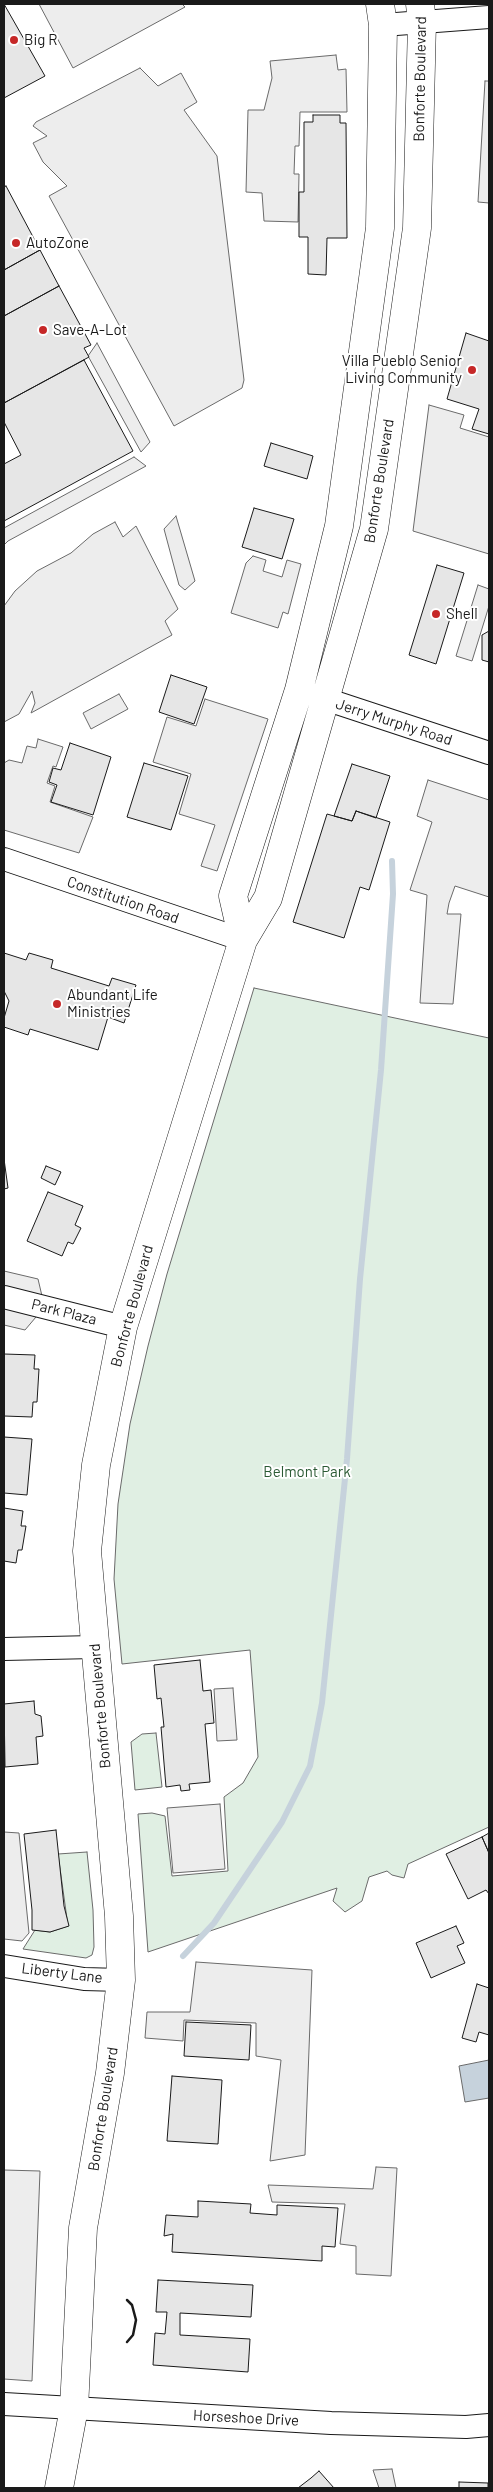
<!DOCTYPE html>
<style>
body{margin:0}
#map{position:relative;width:493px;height:2492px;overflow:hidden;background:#fff;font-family:Barlow,sans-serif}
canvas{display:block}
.frame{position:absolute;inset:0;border:5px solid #1a1a1a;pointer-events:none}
</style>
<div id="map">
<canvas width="493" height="2492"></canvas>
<div class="frame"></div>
</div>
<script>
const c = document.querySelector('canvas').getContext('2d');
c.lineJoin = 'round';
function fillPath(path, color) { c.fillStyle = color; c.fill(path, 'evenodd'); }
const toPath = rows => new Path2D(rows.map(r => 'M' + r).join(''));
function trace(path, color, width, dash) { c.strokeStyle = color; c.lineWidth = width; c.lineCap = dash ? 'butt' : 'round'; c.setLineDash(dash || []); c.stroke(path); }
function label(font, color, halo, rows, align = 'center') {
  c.font = font + ' Barlow,sans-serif'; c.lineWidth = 4; c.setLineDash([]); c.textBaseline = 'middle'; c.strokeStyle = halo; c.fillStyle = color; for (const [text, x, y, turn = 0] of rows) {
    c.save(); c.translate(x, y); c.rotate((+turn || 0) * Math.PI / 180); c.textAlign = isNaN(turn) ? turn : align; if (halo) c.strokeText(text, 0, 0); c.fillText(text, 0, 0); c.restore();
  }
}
const green = toPath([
 [254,988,489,1038,489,1827,408,1864,404,1878,392,1875,387,1871,369,1877,362,1901,345,1912,333,1901,337,1888,148,1952,138,1814,152,1813,165,1816,172,1876,228,1871,224,1797,243,1783,258,1757,250,1650,122,1664,114,1579,118,1504,130,1424,148,1346,167,1274,254,988],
 [156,1733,162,1787,135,1790,131,1742,142,1734,156,1733],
 [87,1852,93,1910,94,1947,92,1955,86,1958,23,1949,35,1930,50,1932,68,1926,58,1854,87,1852]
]);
const parking = toPath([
 [39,4,182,4,185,7,73,68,39,4],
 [336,55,338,70,346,69,347,112,300,112,299,146,295,146,294,174,299,174,298,222,264,221,262,193,246,192,248,110,264,110,272,78,270,61,336,55],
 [140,68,158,86,181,73,197,102,184,110,217,156,244,380,242,388,174,426,49,196,67,186,43,162,33,143,47,136,33,126,36,122,140,68],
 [485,81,489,81,489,203,478,202,485,81],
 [97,343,150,442,141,452,88,356,97,343],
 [429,405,464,415,460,428,489,437,489,554,413,531,429,405],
 [134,457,146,466,8,541,4,545,4,528,134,457],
 [176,516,195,581,185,590,179,585,164,529,176,516],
 [115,522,123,537,136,526,178,609,165,621,172,635,31,713,35,703,32,691,19,714,4,722,4,606,15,591,37,571,71,553,93,534,115,522],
 [253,556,266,560,263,571,282,577,287,560,301,564,288,614,283,612,278,628,231,613,246,563,253,556],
 [478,585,489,589,489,606,472,661,456,656,478,585],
 [119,694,128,709,91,729,83,713,119,694],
 [205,699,268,719,217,871,201,866,215,825,179,814,191,774,153,762,167,717,196,726,205,699],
 [38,739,63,747,56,767,53,766,47,783,55,786,50,802,93,817,79,853,4,830,4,763,9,760,22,763,27,746,36,748,38,739],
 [428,780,489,800,489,897,455,886,449,903,447,914,461,914,453,1004,420,1003,427,895,410,890,432,822,417,816,428,780],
 [4,1271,38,1279,42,1296,36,1317,25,1330,4,1325,4,1271],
 [233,1688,237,1740,217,1741,214,1689,233,1688],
 [220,1804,225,1869,173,1873,167,1808,220,1804],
 [4,1832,19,1833,29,1933,22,1941,4,1939,4,1832],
 [196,1962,312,1970,305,2155,270,2161,281,2060,256,2056,256,2023,184,2020,183,2041,145,2038,147,2012,190,2012,196,1962],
 [376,2167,397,2168,391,2276,356,2274,356,2246,340,2244,345,2204,272,2202,268,2185,373,2189,376,2167],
 [4,2170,40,2171,32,2381,4,2379,4,2170],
 [392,2469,396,2488,379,2488,373,2470,392,2469]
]);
const water = toPath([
 [489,2060,489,2098,465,2102,459,2066,489,2060]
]);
const stream = toPath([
 [183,1956,214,1923,282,1822,310,1766,322,1703,347,1459,360,1279,381,1070,393,894,392,861]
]);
const building = toPath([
 [4,4,45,76,4,98,4,4],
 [313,115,340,115,340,123,346,123,347,238,327,238,326,275,308,274,308,237,299,237,299,192,304,192,304,122,313,122,313,115],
 [6,186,40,250,4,270,4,187,6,186],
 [40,250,59,286,4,316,4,270,40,250],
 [59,286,91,345,84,348,89,357,4,403,4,316,59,286],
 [466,333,489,341,489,434,472,429,479,409,447,399,466,333],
 [84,360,133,451,4,521,4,464,21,455,4,422,4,403,84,360],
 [271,443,313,456,307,479,264,466,271,443],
 [254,508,294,519,282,559,242,547,254,508],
 [437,565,464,573,436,664,409,655,437,565],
 [489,631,489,662,482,660,482,635,489,631],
 [171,675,207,687,194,724,159,712,171,675],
 [70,743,111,757,93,815,51,802,57,785,49,782,53,768,61,770,70,743],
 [144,763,188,776,171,830,127,817,144,763],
 [352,764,390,776,376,818,356,811,352,821,334,816,352,764],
 [356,811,390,822,369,890,360,887,344,938,293,922,327,814,352,821,356,811],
 [4,953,26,960,29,953,53,960,51,968,109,986,112,978,136,985,124,1023,108,1017,98,1050,30,1029,28,1035,4,1027,4,1018,9,1001,4,991,4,953],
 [4,1159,8,1188,4,1189,4,1159],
 [46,1166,61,1172,55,1185,41,1178,46,1166],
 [48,1192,83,1206,75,1225,81,1228,73,1244,68,1242,62,1256,27,1241,48,1192],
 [4,1354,35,1355,34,1369,39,1369,37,1402,33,1402,32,1417,4,1416,4,1354],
 [4,1437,32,1439,27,1495,4,1493,4,1437],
 [4,1508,23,1511,21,1526,26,1526,22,1550,18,1550,16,1563,4,1561,4,1508],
 [200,1660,203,1691,211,1690,214,1723,205,1724,210,1782,189,1784,190,1790,181,1791,180,1785,166,1787,161,1727,164,1727,161,1698,157,1699,154,1665,200,1660],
 [34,1701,35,1714,41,1716,43,1736,36,1737,38,1764,5,1767,4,1704,34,1701],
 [56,1830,64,1906,69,1926,50,1932,32,1930,32,1910,24,1834,56,1830],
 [489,1833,489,1853,482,1837,489,1833],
 [482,1837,489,1853,489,1894,486,1890,468,1899,446,1854,482,1837],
 [456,1926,464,1943,457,1946,465,1963,431,1978,416,1943,456,1926],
 [477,1984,489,1988,489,2035,479,2032,476,2042,462,2038,477,1984],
 [186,2022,251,2025,249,2060,184,2056,186,2022],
 [172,2076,222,2080,218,2144,167,2141,172,2076],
 [198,2201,251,2204,250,2213,277,2215,277,2205,338,2208,335,2247,322,2246,322,2261,172,2252,173,2234,164,2236,166,2215,198,2217,198,2201],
 [158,2280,253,2285,251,2317,180,2313,180,2335,250,2339,248,2372,153,2365,155,2333,165,2334,167,2312,156,2312,158,2280],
 [319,2471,334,2488,298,2488,311,2478,319,2471],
 [459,2482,488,2483,488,2488,459,2488,459,2482]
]);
const minor = toPath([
 [383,25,489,17],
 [310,694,489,753],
 [4,859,243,940],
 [4,1297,123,1327],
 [4,1649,94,1647],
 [4,1966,84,1979,121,1980],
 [4,2404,331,2423,466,2427,489,2425]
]);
const major = toPath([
 [243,940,233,896,299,690,339,526,380,228,383,25,380,4],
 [59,2488,74,2408,83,2228,110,2073,121,1980,119,1916,87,1551,96,1465,123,1327,243,940,268,898,374,529,417,228,422,22,420,4]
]);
const wall = toPath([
 [127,2342,133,2335,136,2320,132,2305,127,2300]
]);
const markers = [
 [14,40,5,"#c62828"],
 [16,243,5,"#c62828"],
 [43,330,5,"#c62828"],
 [472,370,5,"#c62828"],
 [436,614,5,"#c62828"],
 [57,1004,5,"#c62828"]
];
const poiNames = [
 ["Big R",24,40],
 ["AutoZone",26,243],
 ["Save-A-Lot",53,330],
 ["Villa Pueblo Senior",462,361,"right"],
 ["Living Community",462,378,"right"],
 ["Shell",446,614],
 ["Abundant Life",67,995],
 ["Ministries",67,1012]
];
const streetNames = [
 ["Bonforte Boulevard",420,79,-89],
 ["Bonforte Boulevard",379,481,-81],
 ["Jerry Murphy Road",394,722,18],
 ["Constitution Road",123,900,19],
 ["Bonforte Boulevard",132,1306,-75],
 ["Park Plaza",64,1312,14],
 ["Bonforte Boulevard",100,1706,-95],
 ["Liberty Lane",62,1973,7],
 ["Bonforte Boulevard",103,2109,-81],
 ["Horseshoe Drive",246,2418,3]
];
const parkNames = [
 ["Belmont Park",307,1472]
];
fillPath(green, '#e0efe3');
trace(green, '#6a6a6a', 1);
fillPath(parking, '#ededed');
trace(parking, '#6a6a6a', 1);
fillPath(water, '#c6d2dc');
trace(water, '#6a6a6a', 1);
trace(stream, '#c6d2dc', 6);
fillPath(building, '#e6e6e6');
trace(building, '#1a1a1a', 1);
trace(minor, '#1a1a1a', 24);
trace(major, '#1a1a1a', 29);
trace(minor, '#fff', 22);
trace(major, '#fff', 28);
trace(wall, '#1a1a1a', 2.5);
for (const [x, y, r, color] of markers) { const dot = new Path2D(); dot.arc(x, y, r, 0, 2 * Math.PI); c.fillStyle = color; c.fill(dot); trace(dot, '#fff', 2); }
label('15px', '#1a1a1a', '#fff', poiNames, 'left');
label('15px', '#1a1a1a', '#fff', streetNames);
label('15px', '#2b5a34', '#fff', parkNames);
</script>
